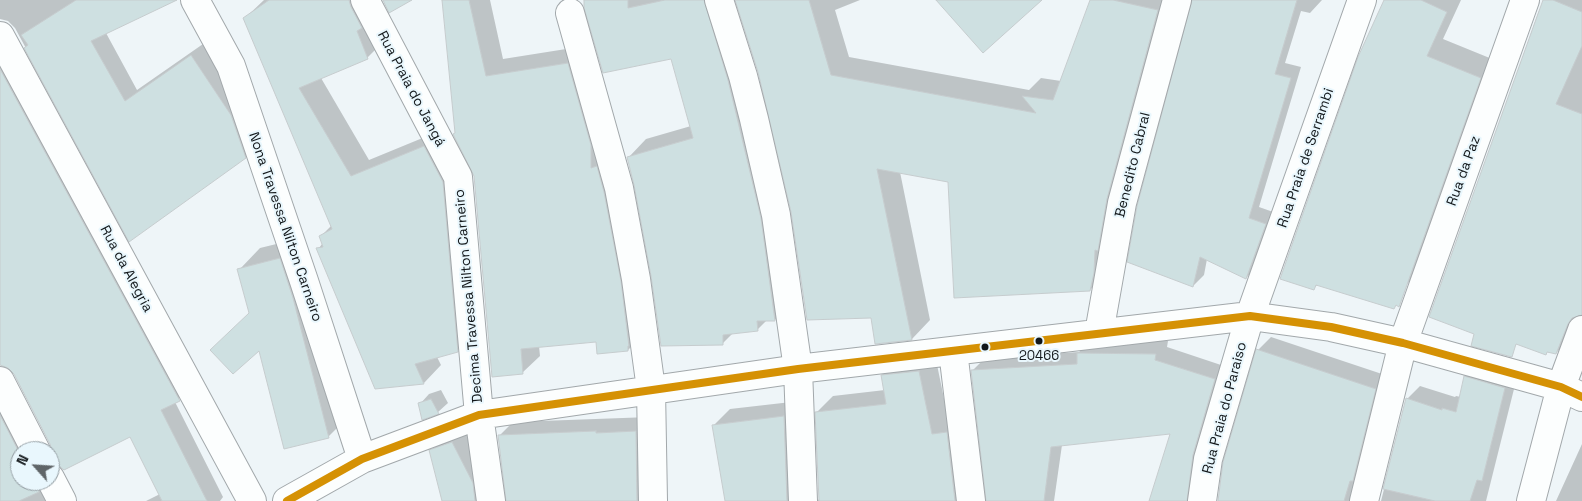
<!DOCTYPE html>
<meta charset="utf-8">
<style>
body{margin:0}
#map{position:relative;width:1582px;height:501px;overflow:hidden;background:#eef5f8;font-family:"Space Grotesk",sans-serif}
canvas{display:block}
.north{position:absolute;left:10px;top:441px;width:50px;height:50px;box-sizing:border-box;background:#e9f7fd;border:1px solid #939da2;border-radius:50%;rotate:296deg;font-size:14px;font-weight:700;line-height:20px;text-align:center;color:#12171a}
.north::after{content:'';display:block;margin:auto;width:18px;height:22px;background:#5f6568;clip-path:polygon(50% 0,100% 100%,50% 72%,0 100%)}
</style>
<div id="map">
<canvas width="1582" height="501"></canvas>
<div class="north">N</div>
</div>
<script>
const c = document.querySelector('canvas').getContext('2d');
c.lineJoin = 'round';
function fillPath(path, color) { c.fillStyle = color; c.fill(path, 'evenodd'); }
const toPath = rows => new Path2D(rows.map(r => 'M' + r).join(''));
function trace(path, color, width, dash) { c.strokeStyle = color; c.lineWidth = width; c.lineCap = dash ? 'butt' : 'round'; c.setLineDash(dash || []); c.stroke(path); }
function label(font, color, halo, rows, align = 'center') {
  c.font = font + ' "Space Grotesk",sans-serif'; c.lineWidth = 4; c.setLineDash([]); c.textBaseline = 'middle'; c.strokeStyle = halo; c.fillStyle = color; for (const [text, x, y, turn = 0] of rows) {
    c.save(); c.translate(x, y); c.rotate((+turn || 0) * Math.PI / 180); c.textAlign = isNaN(turn) ? turn : align; if (halo) c.strokeText(text, 0, 0); c.fillText(text, 0, 0); c.restore();
  }
}
const shadow = toPath([
 [0,0,169,0,106,33,137,90,203,44,243,103,257,145,245,158,130,240,15,28,8,21,0,19],
 [264,0,374,0,385,40,367,58,321,78,369,160,442,130,475,333,457,351,437,357,441,365,424,383,376,387,318,249,323,243,321,236,332,225,244,19],
 [443,0,490,0,503,59,585,46,645,333,628,350,597,341,539,346,540,356,522,373,475,175,456,133],
 [586,0,726,0,793,301,775,320,767,320,757,330,734,332,722,344,636,185,628,158,646,139,691,126,672,58],
 [737,0,860,0,835,10,849,57,1029,90,1041,78,1061,81,1092,0,1173,0,1108,272,1090,290,949,181,900,172,930,320,912,339,876,343,872,317,792,211,759,71],
 [1193,0,1322,0,1310,13,1301,11,1285,63,1301,67,1259,207,1276,213,1257,267,1246,278,1207,259,1204,275,1193,286],
 [1385,0,1461,0,1443,39,1497,61,1423,268,1406,285,1318,284,1313,289],
 [1544,0,1582,0,1582,314,1572,337,1556,353,1437,299,1538,13],
 [0,34,191,388,175,402,223,497,220,501,146,501,160,494,131,436,59,464,50,461,53,452,51,443,15,373,9,367,0,364],
 [301,238,350,415,329,436,285,448,239,270,260,248],
 [1271,337,1388,376,1369,501,1219,501,1258,350],
 [1091,341,1168,341,1167,347,1227,367,1207,501,1151,501,1171,433,1062,445,1054,501,987,501,972,371,985,358,1079,352],
 [935,355,948,418,981,499,985,500,984,501,726,501,713,426,730,409,800,401,812,498,820,500,817,412,833,396,885,390,882,375,899,359],
 [1478,364,1516,381,1486,501,1381,501,1407,399,1420,386,1455,397,1456,396,1461,397,1465,377],
 [0,380,39,451,20,451,20,481,50,481,65,501,0,501],
 [441,390,448,403,438,412,420,404,429,394],
 [650,417,655,501,443,501,431,451,449,433,470,425,503,498,508,499,499,436,513,422],
 [1582,444,1582,501,1556,501]
]);
const building = toPath([
 [76,0,177,0,91,41,125,101,191,55,231,115,246,158,129,242,24,48,28,45,21,35,76,0],
 [269,0,349,0,351,7,362,28,357,31,368,59,299,88,351,176,424,146,443,182,458,352,415,364,424,384,375,389,316,248,323,247,319,236,332,229,243,18,269,0],
 [383,0,412,0,389,13,383,0],
 [442,0,469,0,486,76,568,63,591,145,591,168,597,166,604,192,621,281,629,346,628,346,628,351,597,354,596,342,521,349,523,374,492,377,474,176,453,134,455,133,442,0],
 [584,0,628,0,628,8,665,0,704,0,728,80,761,218,775,321,757,321,758,331,723,335,723,345,661,346,651,276,634,185,627,157,693,138,671,59,603,73,584,8,584,0],
 [735,0,809,0,831,75,1036,113,1022,96,1053,100,1090,0,1113,0,1158,10,1107,199,1098,251,1095,250,1094,273,1090,291,954,298,948,182,877,169,912,340,875,344,871,318,807,320,791,212,758,72,735,0],
 [936,0,1042,0,983,53,936,0],
 [1192,0,1297,0,1275,74,1291,78,1249,218,1266,224,1246,279,1200,257,1193,287,1127,262,1137,206,1192,0],
 [1384,0,1421,0,1447,12,1427,56,1481,78,1399,307,1396,305,1394,309,1316,285,1314,290,1280,279,1358,57,1384,0],
 [1543,0,1553,0,1582,12,1582,46,1556,104,1582,114,1582,315,1572,318,1568,324,1556,354,1547,352,1546,355,1516,344,1512,357,1471,346,1474,334,1429,317,1543,0],
 [0,69,180,401,161,410,207,501,162,501,130,437,64,470,58,465,50,462,52,451,50,444,14,374,8,368,0,365,0,69],
 [280,258,293,298,329,438,284,449,259,351,233,374,210,350,249,313,237,269,280,258],
 [1256,349,1376,389,1353,481,1350,481,1344,501,1218,501,1223,462,1256,349],
 [1077,353,1156,354,1155,360,1215,379,1193,455,1187,501,1149,501,1170,434,1051,447,1044,501,986,501,971,370,1077,364,1077,353],
 [919,371,932,434,947,432,955,501,819,501,815,412,886,404,881,375,919,371],
 [1464,376,1505,388,1482,481,1477,480,1470,501,1435,501,1383,489,1406,398,1442,410,1442,408,1456,412,1464,376],
 [431,399,439,414,422,420,418,403,431,399],
 [0,415,20,454,20,481,35,481,39,492,19,501,0,501,0,415],
 [784,416,787,501,725,501,712,425,784,416],
 [596,431,596,433,636,431,637,501,506,501,498,435,596,431],
 [452,442,473,483,475,501,442,501,429,450,452,442]
]);
const minor = toPath([
 [195,0,231,66,304,281,362,459],
 [365,0,458,177,479,415,491,501],
 [719,0,743,76,754,119,776,215,798,369,803,501],
 [570,13,619,188,636,279,651,389,653,501],
 [0,36,252,501],
 [1099,333,1122,203,1177,0],
 [953,351,971,501],
 [0,381,36,451],
 [50,478,62,501],
 [287,501,362,459,479,415,798,369,1250,316,1331,327,1403,343,1561,387,1582,397],
 [1202,501,1208,459,1250,316,1362,0],
 [1364,501,1403,343,1525,0],
 [1531,501,1561,387,1582,330]
]);
const bus1 = toPath([
 [287,501,362,459,479,415,798,369,1250,316,1331,327,1403,343,1561,387,1582,397]
]);
const markers = [
 [1039,341,4.5,"#12171a"],
 [985,347,4.5,"#12171a"]
];
const busNames = [
 ["20466",1039,356]
];
const streetNames = [
 ["Rua Praia do Jangá",411,89,62],
 ["Rua Praia de Serrambi",1306,158,-71],
 ["Benedito Cabral",1133,165,-76],
 ["Rua da Paz",1464,171,-70],
 ["Nona Travessa Nilton Carneiro",285,227,71],
 ["Rua da Alegria",126,269,62],
 ["Decima Travessa Nilton Carneiro",469,296,-95],
 ["Rua Praia do Paraiso",1225,408,-75]
];
fillPath(shadow, '#0003');
fillPath(building, '#cee0e1');
trace(building, '#c6ccce', 1);
trace(minor, '#a2a8ab', 30);
trace(minor, '#fcfefe', 28);
trace(bus1, '#d59104', 8);
for (const [x, y, r, color] of markers) { const dot = new Path2D(); dot.arc(x, y, r, 0, 2 * Math.PI); c.fillStyle = color; c.fill(dot); trace(dot, '#e9f7fd', 2); }
label('13px', '#12171a', '#e9f7fd', busNames);
label('14px', '#12171a', '#e9f7fd', streetNames);
</script>
